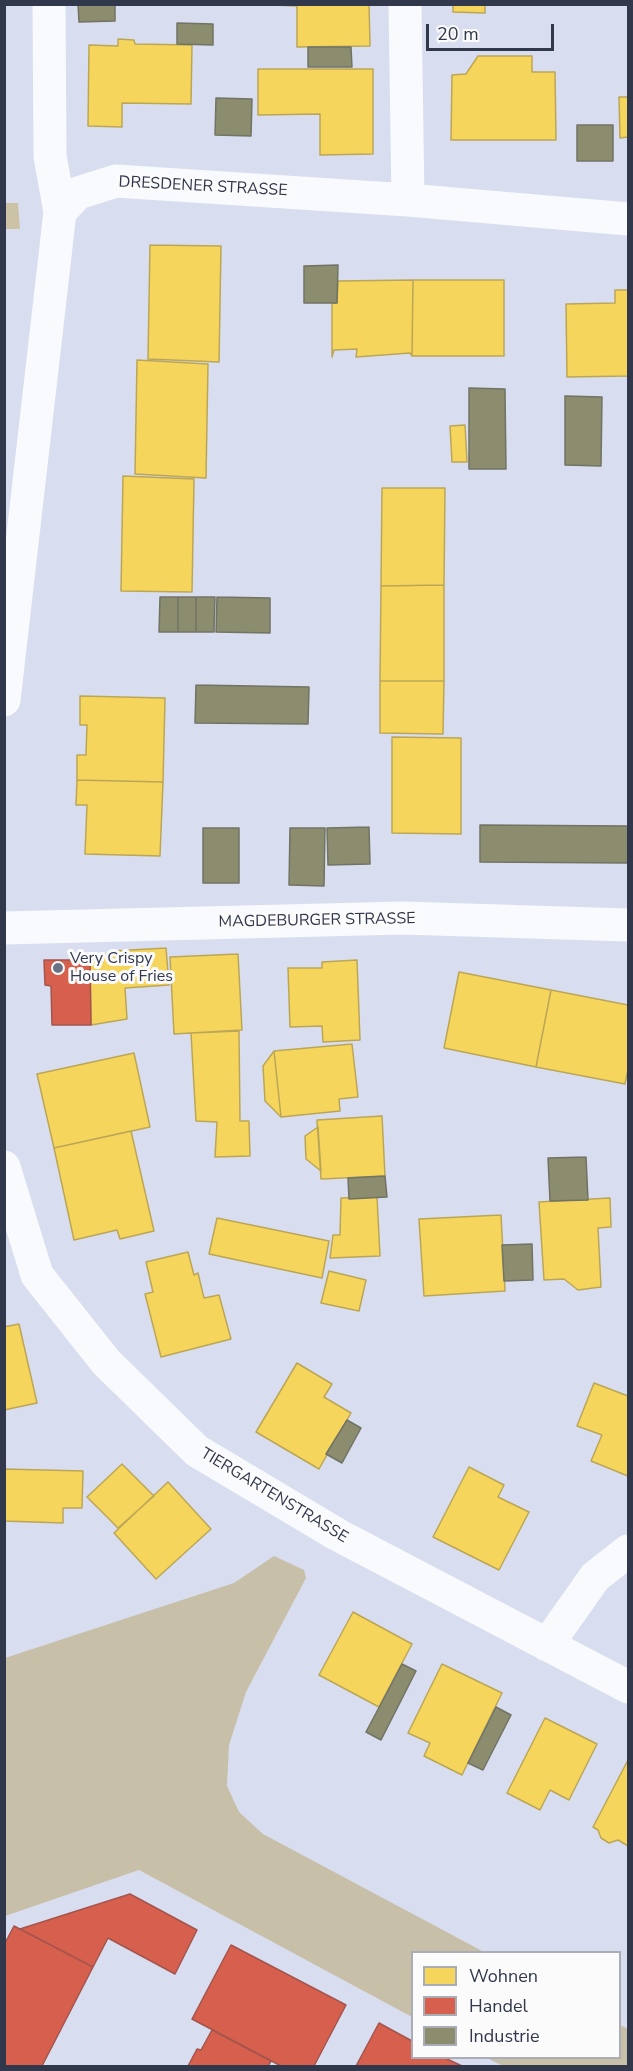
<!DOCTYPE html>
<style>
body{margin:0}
#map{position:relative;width:633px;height:2071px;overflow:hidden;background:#d8deef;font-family:"Nunito Sans",sans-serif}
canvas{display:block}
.frame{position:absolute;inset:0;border:6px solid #31384c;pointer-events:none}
.legend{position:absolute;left:411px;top:1951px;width:210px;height:108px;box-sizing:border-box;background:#fbfbfb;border:2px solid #aaadb5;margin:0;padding:8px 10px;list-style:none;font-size:18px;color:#31384c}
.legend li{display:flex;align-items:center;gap:12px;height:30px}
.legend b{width:30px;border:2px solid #aaadb5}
.scale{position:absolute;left:426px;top:24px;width:128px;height:27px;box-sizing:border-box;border:3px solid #31384c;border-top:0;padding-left:8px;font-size:18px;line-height:21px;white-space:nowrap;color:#31384c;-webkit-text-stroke:4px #fbfbfb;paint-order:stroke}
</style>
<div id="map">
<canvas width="633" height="2071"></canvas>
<div class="frame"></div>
<ul class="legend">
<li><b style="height:16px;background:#f6d55c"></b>Wohnen</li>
<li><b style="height:16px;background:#d6604d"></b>Handel</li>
<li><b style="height:16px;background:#8c8c6e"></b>Industrie</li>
</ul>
<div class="scale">20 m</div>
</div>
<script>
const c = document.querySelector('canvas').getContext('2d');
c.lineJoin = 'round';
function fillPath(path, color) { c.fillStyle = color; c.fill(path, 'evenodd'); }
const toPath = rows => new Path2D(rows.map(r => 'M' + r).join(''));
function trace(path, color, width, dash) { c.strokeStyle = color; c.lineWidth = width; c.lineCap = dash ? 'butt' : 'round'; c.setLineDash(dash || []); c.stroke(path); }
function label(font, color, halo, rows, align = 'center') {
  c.font = font + ' "Nunito Sans",sans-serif'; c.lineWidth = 6; c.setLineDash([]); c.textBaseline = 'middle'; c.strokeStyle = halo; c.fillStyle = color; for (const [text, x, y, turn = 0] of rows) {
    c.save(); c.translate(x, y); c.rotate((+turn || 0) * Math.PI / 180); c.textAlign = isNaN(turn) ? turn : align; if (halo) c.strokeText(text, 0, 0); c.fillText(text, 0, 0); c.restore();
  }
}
const green = toPath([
 [274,1556,304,1570,306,1578,246,1692,229,1745,227,1786,239,1812,263,1834,484,1952,412,1952,412,2017,139,1870,5,1916,5,1658,234,1583],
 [620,2025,628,2029,628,2066,503,2066,487,2058,620,2058]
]);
const forest = toPath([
 [5,203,18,203,20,229,5,229]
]);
const homes = toPath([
 [250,4,369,4,370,46,297,47,297,6,250,4],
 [453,4,485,4,485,13,453,12,453,4],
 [118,39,134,40,135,44,192,45,191,104,122,103,122,127,88,126,89,45,118,46,118,39],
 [478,56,532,56,532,72,555,72,556,140,451,140,452,75,466,74,478,56],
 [258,69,373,69,373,154,320,155,320,114,258,115,258,69],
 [619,97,628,97,628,137,620,138,619,97],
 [150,245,221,246,219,362,148,359,150,245],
 [413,280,412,356,410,353,356,357,357,349,334,350,332,357,332,303,337,303,338,281,413,280],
 [413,280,504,280,504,356,412,356,413,280],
 [615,290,628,290,628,376,567,377,566,304,615,303,615,290],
 [137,360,208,364,206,478,135,474,137,360],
 [465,425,467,462,452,462,450,426,465,425],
 [123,476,194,479,192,592,121,591,123,476],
 [382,488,445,488,444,585,381,586,382,488],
 [444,585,444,681,380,681,381,586,444,585],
 [380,681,444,681,443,734,380,733,380,681],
 [80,696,165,698,163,782,77,780,77,755,86,755,87,725,80,725,80,696],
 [392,737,461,738,461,834,392,833,392,737],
 [77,780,163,782,160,856,85,854,87,805,76,805,77,780],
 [166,948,169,985,125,988,127,1019,91,1025,90,960,113,951,166,948],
 [238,954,242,1030,174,1034,170,957,238,954],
 [357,960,360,1040,323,1042,322,1026,290,1027,288,968,322,968,322,962,357,960],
 [459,972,551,990,536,1067,444,1048,459,972],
 [551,990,628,1005,628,1069,625,1084,536,1067,551,990],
 [239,1031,240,1121,249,1121,250,1156,215,1157,217,1122,196,1121,191,1033,239,1031],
 [352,1044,358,1097,339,1099,340,1111,281,1117,274,1051,352,1044],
 [274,1051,281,1117,265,1101,263,1066,274,1051],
 [134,1053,150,1127,54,1148,37,1074,134,1053],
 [382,1116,385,1176,321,1179,317,1120,382,1116],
 [318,1127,321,1171,306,1159,305,1136,318,1127],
 [131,1131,154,1231,120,1239,117,1230,74,1240,54,1148,131,1131],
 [377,1197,380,1256,330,1258,333,1235,340,1235,341,1198,377,1197],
 [610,1198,611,1227,598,1228,601,1287,578,1290,564,1279,544,1280,539,1202,610,1198],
 [501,1215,505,1291,424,1296,419,1219,501,1215],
 [217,1218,329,1241,322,1278,209,1254,217,1218],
 [188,1252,194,1275,198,1273,204,1298,219,1295,231,1339,161,1357,145,1294,153,1292,146,1262,188,1252],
 [329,1271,366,1280,359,1311,321,1303,329,1271],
 [19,1324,37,1403,4,1410,4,1327,19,1324],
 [297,1363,332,1384,324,1397,351,1413,319,1469,256,1432,297,1363],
 [594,1383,628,1396,628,1476,591,1461,602,1435,577,1426,594,1383],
 [122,1464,154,1496,118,1528,87,1497,122,1464],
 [469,1467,504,1485,498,1497,529,1512,499,1570,433,1537,469,1467],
 [4,1469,83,1471,82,1508,63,1508,63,1523,4,1521,4,1469],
 [168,1482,211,1529,156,1579,114,1533,168,1482],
 [353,1612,412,1644,379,1707,319,1675,353,1612],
 [442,1664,502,1693,462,1775,424,1756,430,1743,408,1733,442,1664],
 [545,1718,597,1744,569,1800,550,1790,540,1810,507,1793,545,1718],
 [628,1760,628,1846,618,1840,609,1843,601,1838,598,1830,593,1827,628,1760]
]);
const shops = toPath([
 [44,960,90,960,91,1025,52,1025,51,986,45,985,44,960],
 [130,1894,197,1930,175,1974,108,1938,93,1967,20,1929,130,1894],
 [14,1926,93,1967,42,2066,4,2066,4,1945,14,1926],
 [231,1945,346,2005,314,2066,281,2066,192,2019,231,1945],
 [379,2023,412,2041,412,2058,445,2058,462,2066,356,2066,379,2023],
 [212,2030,271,2061,268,2066,188,2066,197,2049,201,2050,212,2030]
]);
const industry = toPath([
 [78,4,115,4,115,21,79,22,78,4],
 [177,23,213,24,213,45,177,44,177,23],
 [308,47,351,47,352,67,308,67,308,47],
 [216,98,252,99,251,136,215,135,216,98],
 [577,125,613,125,613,161,577,161,577,125],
 [338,265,337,303,304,303,304,266,338,265],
 [469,388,505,389,506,469,469,469,469,388],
 [565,396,602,397,601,466,565,465,565,396],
 [160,597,178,597,178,632,159,632,160,597],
 [178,597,196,597,196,632,178,632,178,597],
 [196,597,215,597,214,632,196,632,196,597],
 [217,597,270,598,270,633,216,632,217,597],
 [196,685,309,687,308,724,195,723,196,685],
 [480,825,628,826,628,863,480,862,480,825],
 [369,827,370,864,328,865,327,828,369,827],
 [203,828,239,828,239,883,203,883,203,828],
 [290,828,325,828,324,886,289,885,290,828],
 [586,1157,588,1200,550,1201,548,1158,586,1157],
 [385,1176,387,1197,349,1199,348,1178,385,1176],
 [532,1244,533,1280,504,1281,502,1245,532,1244],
 [347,1420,361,1428,342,1463,326,1454,347,1420],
 [402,1664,416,1671,381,1740,366,1732,402,1664],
 [496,1707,511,1715,483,1770,468,1763,496,1707]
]);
const street = toPath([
 [49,4,50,156,60,212],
 [405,4,408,200],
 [4,700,60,212,78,193,116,181,408,200,628,219],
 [4,928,402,918,628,925],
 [4,1167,37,1275,106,1362,197,1451,338,1535,628,1687],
 [547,1645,595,1577,628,1551]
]);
const markers = [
 [58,968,6,"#6b7285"]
];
const streetNames = [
 ["DRESDENER STRASSE",203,187,3],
 ["MAGDEBURGER STRASSE",317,921,-1],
 ["TIERGARTENSTRASSE",274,1496,31]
];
const poiNames = [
 ["Very Crispy",70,959],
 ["House of Fries",70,977]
];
fillPath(green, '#c8bfa8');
fillPath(forest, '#ccc2a6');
fillPath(homes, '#f6d55c');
trace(homes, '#bba657', 1.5);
fillPath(shops, '#d6604d');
trace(shops, '#a4544d', 1.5);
fillPath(industry, '#8c8c6e');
trace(industry, '#717364', 1.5);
trace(street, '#f9fafd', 33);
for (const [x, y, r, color] of markers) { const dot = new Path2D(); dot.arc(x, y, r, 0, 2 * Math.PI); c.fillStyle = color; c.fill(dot); trace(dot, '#fbfbfb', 2); }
label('16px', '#31384c', '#fbfbfb', streetNames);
label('16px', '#31384c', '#fbfbfb', poiNames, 'left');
</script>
